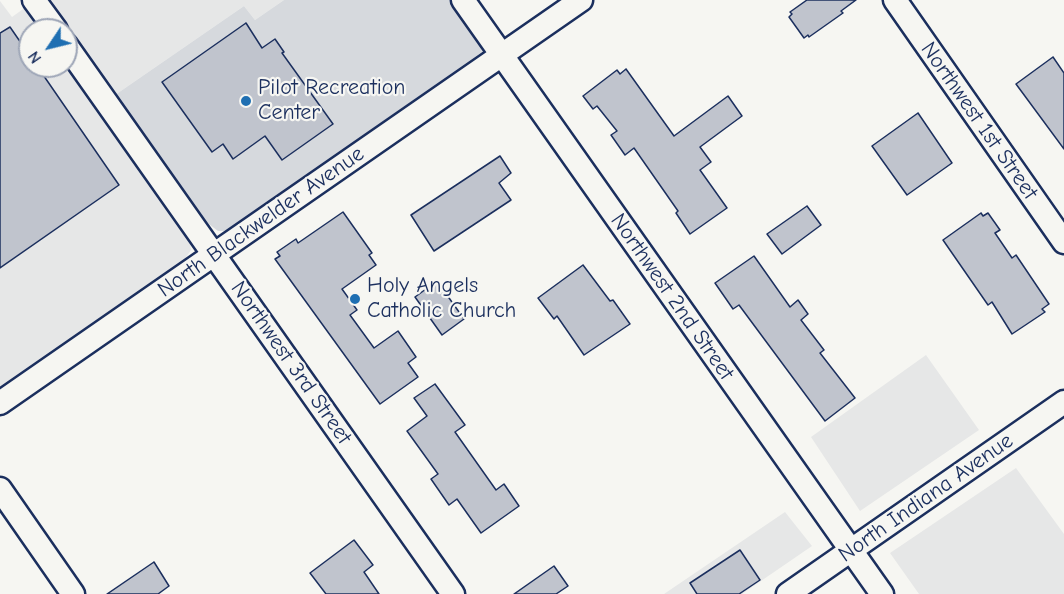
<!DOCTYPE html>
<style>
body{margin:0}
#map{position:relative;width:1064px;height:594px;overflow:hidden;background:#f6f6f2;font-family:"Comic Neue",sans-serif}
canvas{display:block}
.north{position:absolute;left:18px;top:18px;width:60px;height:60px;box-sizing:border-box;background:#f6f6f2;border:2px solid #9ea6b7;border-radius:50%;rotate:235deg;font-size:16px;font-weight:700;line-height:24px;text-align:center;color:#1b2f5e}
.north::after{content:'';display:block;margin:auto;width:21px;height:27px;background:#1f6fb2;clip-path:polygon(50% 0,100% 100%,50% 72%,0 100%)}
</style>
<div id="map">
<canvas width="1064" height="594"></canvas>
<div class="north">N</div>
</div>
<script>
const c = document.querySelector('canvas').getContext('2d');
c.lineJoin = 'round';
function fillPath(path, color) { c.fillStyle = color; c.fill(path, 'evenodd'); }
const toPath = rows => new Path2D(rows.map(r => 'M' + r).join(''));
function trace(path, color, width, dash) { c.strokeStyle = color; c.lineWidth = width; c.lineCap = dash ? 'butt' : 'round'; c.setLineDash(dash || []); c.stroke(path); }
function label(font, color, halo, rows, align = 'center') {
  c.font = font + ' "Comic Neue",sans-serif'; c.lineWidth = 4.5; c.setLineDash([]); c.textBaseline = 'middle'; c.strokeStyle = halo; c.fillStyle = color; for (const [text, x, y, turn = 0] of rows) {
    c.save(); c.translate(x, y); c.rotate((+turn || 0) * Math.PI / 180); c.textAlign = isNaN(turn) ? turn : align; if (halo) c.strokeText(text, 0, 0); c.fillText(text, 0, 0); c.restore();
  }
}
const built = toPath([
 [49,0,284,0,255,20,244,6,115,95],
 [0,1,12,17,26,7,42,30,30,30,30,66,66,65,190,243,191,250,184,260,0,389],
 [926,355,979,430,860,511,811,437],
 [1016,468,1064,534,1064,594,919,594,890,553],
 [785,512,812,546,742,594,664,594]
]);
const green = toPath([
 [284,0,449,0,480,43,482,52,231,228,224,231,218,231,205,221,115,95,244,6,255,20]
]);
const building = toPath([
 [807,0,856,0,841,11,843,13,809,37,808,35,804,38,789,17,792,14,790,12,807,0],
 [246,23,262,48,275,39,284,52,282,53,333,124,282,160,265,136,233,159,223,144,212,152,162,82,246,23],
 [10,27,30,56,30,66,37,66,119,185,0,268,0,33,10,27],
 [1053,57,1064,73,1064,149,1016,84,1053,57],
 [626,69,674,136,728,96,742,116,700,147,711,162,700,170,727,208,690,234,676,213,678,211,634,148,625,155,611,135,617,131,597,106,593,109,583,96,617,70,620,74,626,69],
 [918,113,952,163,907,195,872,146,918,113],
 [500,156,511,173,499,183,511,200,434,251,411,215,500,156],
 [807,206,821,225,782,254,767,234,807,206],
 [343,212,372,253,369,255,376,265,342,289,357,310,350,315,374,348,398,331,416,357,408,363,418,377,380,404,275,259,280,256,277,252,296,239,298,243,343,212],
 [981,213,983,216,988,213,1000,230,995,233,1012,258,1016,255,1049,304,1042,309,1045,312,1012,334,992,302,988,305,943,240,981,213],
 [754,256,790,307,798,300,808,314,801,320,824,350,820,353,855,398,825,421,739,305,733,309,715,283,754,256],
 [583,265,610,301,613,300,630,324,584,355,557,316,554,319,538,298,583,265],
 [437,281,464,319,442,335,415,297,437,281],
 [435,384,465,425,455,432,496,490,504,484,519,506,481,533,457,499,449,505,431,479,438,474,407,431,427,416,414,398,435,384],
 [354,540,373,565,364,572,379,594,326,594,310,573,354,540],
 [740,550,760,580,739,594,697,594,690,583,740,550],
 [154,562,169,586,158,594,107,594,154,562],
 [554,566,568,586,556,594,514,594,554,566]
]);
const minor = toPath([
 [34,0,56,30],
 [463,0,882,594],
 [895,0,1064,242],
 [66,45,453,594],
 [0,403,581,0],
 [0,489,73,594],
 [788,594,1064,402]
]);
const markers = [
 [246,101,6,"#1f6fb2"],
 [355,299,6,"#1f6fb2"]
];
const poiNames = [
 ["Pilot Recreation",258,88],
 ["Center",258,113],
 ["Holy Angels",367,286],
 ["Catholic Church",367,311]
];
const streetNames = [
 ["Northwest 1st Street",979,121,55],
 ["North Blackwelder Avenue",261,222,-35],
 ["Northwest 2nd Street",672,297,55],
 ["Northwest 3rd Street",291,363,55],
 ["North Indiana Avenue",926,498,-35]
];
fillPath(built, '#e6e7e7');
fillPath(green, '#d6d9dd');
fillPath(building, '#c0c4cd');
trace(building, '#1b2f5e', 1.5);
trace(minor, '#1b2f5e', 27);
trace(minor, '#f6f6f2', 22);
for (const [x, y, r, color] of markers) { const dot = new Path2D(); dot.arc(x, y, r, 0, 2 * Math.PI); c.fillStyle = color; c.fill(dot); trace(dot, '#f6f6f2', 2); }
label('22px', '#1b2f5e', '#f6f6f2', poiNames, 'left');
label('22px', '#1b2f5e', '#f6f6f2', streetNames);
</script>
